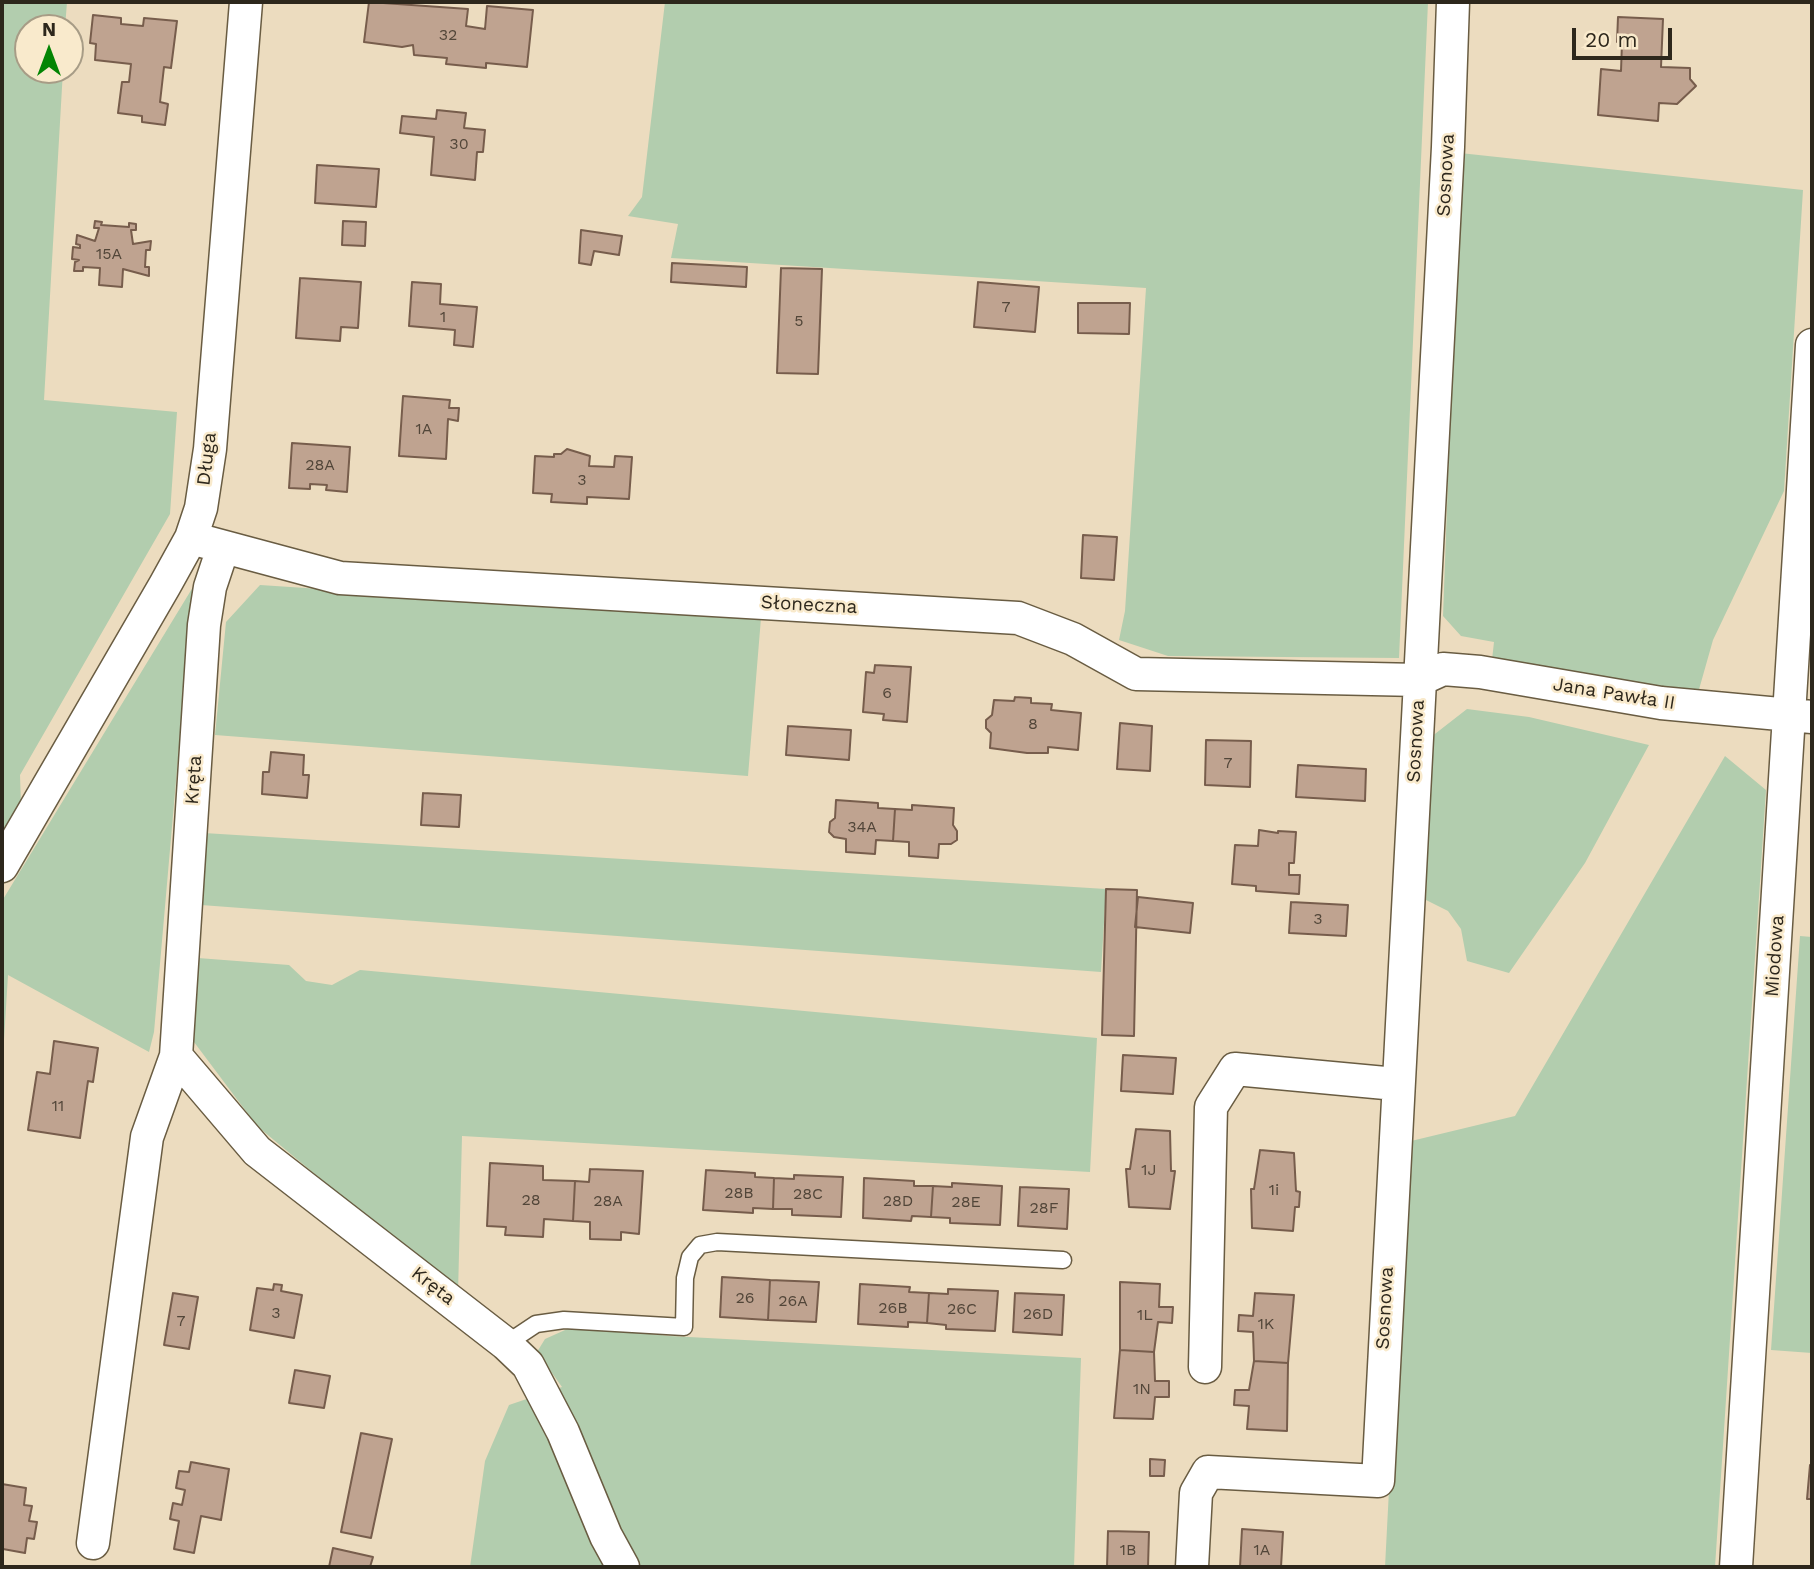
<!DOCTYPE html>
<meta charset="utf-8">
<style>
body{margin:0}
#map{position:relative;width:1814px;height:1569px;overflow:hidden;background:#ecdcbf;font-family:"Work Sans",sans-serif}
canvas{display:block}
.frame{position:absolute;inset:0;border:4px solid #2d271c;pointer-events:none}
.north{position:absolute;left:14px;top:14px;width:70px;height:70px;box-sizing:border-box;background:#f9eacc;border:2px solid #a79c86;border-radius:50%;rotate:0deg;font-size:19px;font-weight:700;line-height:28px;text-align:center;color:#2d271c}
.north::after{content:'';display:block;margin:auto;width:24px;height:32px;background:#048504;clip-path:polygon(50% 0,100% 100%,50% 72%,0 100%)}
.scale{position:absolute;left:1572px;top:28px;width:100px;height:32px;box-sizing:border-box;border:4px solid #2d271c;border-top:0;padding-left:9px;font-size:21px;line-height:24px;white-space:nowrap;color:#2d271c;-webkit-text-stroke:5px #f9eacc;paint-order:stroke}
</style>
<div id="map">
<canvas width="1814" height="1569"></canvas>
<div class="frame"></div>
<div class="north">N</div>
<div class="scale">20 m</div>
</div>
<script>
const c = document.querySelector('canvas').getContext('2d');
c.lineJoin = 'round';
function fillPath(path, color) { c.fillStyle = color; c.fill(path, 'evenodd'); }
const toPath = rows => new Path2D(rows.map(r => 'M' + r).join(''));
function trace(path, color, width, dash) { c.strokeStyle = color; c.lineWidth = width; c.lineCap = dash ? 'butt' : 'round'; c.setLineDash(dash || []); c.stroke(path); }
function label(font, color, halo, rows, align = 'center') {
  c.font = font + ' "Work Sans",sans-serif'; c.lineWidth = 5; c.setLineDash([]); c.textBaseline = 'middle'; c.strokeStyle = halo; c.fillStyle = color; for (const [text, x, y, turn = 0] of rows) {
    c.save(); c.translate(x, y); c.rotate((+turn || 0) * Math.PI / 180); c.textAlign = isNaN(turn) ? turn : align; if (halo) c.strokeText(text, 0, 0); c.fillText(text, 0, 0); c.restore();
  }
}
const green = toPath([
 [2,2,67,2,65,28,28,28,28,70,63,70,44,400,177,412,170,514,20,775,21,805,2,836],
 [665,2,1428,2,1399,658,1168,656,1119,640,1125,611,1146,288,671,258,678,224,628,216,642,197],
 [1460,153,1803,190,1784,491,1713,640,1698,693,1492,660,1494,642,1461,636,1443,616],
 [260,585,761,618,748,776,215,735,226,622],
 [193,587,154,1032,149,1052,8,975,2,1073,2,901],
 [1467,709,1529,717,1649,745,1585,863,1509,973,1467,961,1461,929,1448,911,1426,900,1431,737],
 [1725,756,1766,790,1715,1567,1385,1567,1407,1142,1515,1116],
 [204,833,1106,889,1101,972,201,905],
 [1800,936,1812,937,1812,1353,1771,1350],
 [198,958,289,965,306,981,332,985,360,970,1097,1038,1090,1172,462,1136,458,1293,257,1126,194,1042],
 [574,1326,670,1336,1081,1358,1074,1567,470,1567,485,1461,509,1405,562,1387,537,1352,545,1339]
]);
const building = toPath([
 [369,2,468,9,466,26,485,29,487,6,533,10,527,67,486,63,486,68,446,64,447,58,414,55,413,45,402,47,364,42,369,2],
 [93,15,121,18,121,24,143,26,144,18,177,21,171,68,164,67,160,102,168,104,165,125,142,122,142,116,118,113,122,82,129,82,131,64,95,60,96,44,90,43,93,15],
 [1618,17,1663,19,1661,67,1690,68,1690,79,1696,86,1677,104,1659,103,1658,121,1598,115,1601,69,1621,71,1622,42,1617,42,1618,17],
 [437,110,466,113,464,128,485,130,483,152,477,152,475,180,431,175,434,137,400,133,402,116,436,119,437,110],
 [317,165,379,169,376,207,315,203,317,165],
 [95,221,102,222,101,225,129,227,129,223,136,224,136,230,131,230,133,244,151,241,150,250,146,250,145,267,149,267,149,276,123,269,122,287,99,285,100,268,83,267,83,271,74,271,75,262,79,260,72,259,73,247,80,248,80,245,76,244,77,235,95,241,99,228,94,228,95,221],
 [343,221,366,222,365,246,342,245,343,221],
 [581,230,622,236,619,255,594,251,591,265,579,263,581,230],
 [672,263,747,267,746,287,671,282,672,263],
 [781,268,822,269,818,374,777,373,781,268],
 [300,278,361,282,358,328,341,327,340,341,296,338,300,278],
 [412,282,441,284,440,304,477,307,473,347,454,345,455,330,409,326,412,282],
 [978,282,1039,287,1035,332,974,327,978,282],
 [1078,303,1130,303,1129,334,1078,333,1078,303],
 [403,396,450,400,449,408,459,408,458,421,448,419,446,459,399,456,403,396],
 [292,443,350,447,347,492,326,490,327,485,310,484,310,489,289,488,292,443],
 [567,449,590,456,589,466,614,467,615,456,632,457,629,499,587,497,587,504,551,502,552,494,533,493,535,456,554,457,554,454,561,454,567,449],
 [1083,535,1117,537,1114,580,1081,578,1083,535],
 [875,665,911,667,907,722,883,720,884,714,863,712,866,672,874,673,875,665],
 [1015,697,1031,698,1031,703,1052,704,1051,710,1081,713,1078,750,1048,747,1048,753,1027,753,990,748,991,733,986,728,986,720,992,715,994,700,1014,701,1015,697],
 [1120,723,1152,726,1150,771,1117,769,1120,723],
 [788,726,851,730,849,760,786,755,788,726],
 [1206,740,1251,741,1250,787,1205,785,1206,740],
 [271,752,304,755,303,775,309,775,307,798,262,794,263,772,269,772,271,752],
 [1298,765,1366,769,1365,801,1296,797,1298,765],
 [423,793,461,795,459,827,421,825,423,793],
 [836,800,878,803,878,808,895,809,893,841,876,840,875,854,846,852,846,839,834,837,829,832,830,822,835,818,836,800],
 [912,805,954,808,953,825,957,831,957,840,951,844,939,844,938,858,909,856,909,842,893,841,895,809,912,810,912,805],
 [1259,830,1278,833,1278,831,1296,832,1294,863,1289,863,1289,875,1300,875,1299,894,1256,891,1256,886,1232,884,1235,845,1258,846,1259,830],
 [1106,889,1137,890,1134,1036,1102,1035,1106,889],
 [1138,897,1193,903,1190,933,1135,927,1138,897],
 [1291,902,1348,905,1346,936,1289,933,1291,902],
 [54,1041,98,1048,93,1082,88,1081,80,1138,28,1130,37,1072,50,1074,54,1041],
 [1123,1055,1176,1058,1173,1094,1121,1091,1123,1055],
 [1136,1129,1170,1131,1171,1171,1175,1171,1170,1209,1129,1207,1126,1169,1130,1169,1136,1129],
 [1260,1150,1294,1153,1296,1191,1300,1192,1299,1207,1295,1207,1293,1231,1252,1228,1251,1189,1254,1189,1260,1150],
 [490,1163,543,1166,543,1180,575,1181,573,1221,544,1219,543,1237,505,1235,506,1227,487,1226,490,1163],
 [590,1169,643,1171,639,1234,621,1232,621,1240,590,1239,590,1222,573,1221,575,1181,589,1182,590,1169],
 [706,1170,755,1173,755,1177,774,1178,773,1209,753,1208,753,1213,703,1210,706,1170],
 [794,1175,843,1177,841,1217,792,1215,792,1209,773,1209,774,1178,794,1179,794,1175],
 [864,1178,914,1181,914,1186,933,1186,931,1217,912,1216,911,1221,863,1218,864,1178],
 [952,1183,1002,1186,1000,1225,950,1223,950,1218,931,1217,933,1186,952,1187,952,1183],
 [1020,1187,1069,1189,1067,1229,1018,1226,1020,1187],
 [722,1277,770,1280,768,1320,720,1317,722,1277],
 [770,1280,819,1282,816,1322,768,1320,770,1280],
 [1120,1282,1160,1284,1159,1307,1173,1307,1172,1323,1158,1322,1154,1352,1120,1350,1120,1282],
 [274,1284,282,1285,281,1291,302,1295,294,1338,250,1330,257,1288,273,1290,274,1284],
 [860,1284,910,1287,909,1292,929,1293,927,1323,908,1322,908,1327,858,1324,860,1284],
 [948,1289,998,1291,995,1331,946,1329,946,1325,927,1323,929,1293,948,1294,948,1289],
 [173,1293,198,1297,189,1349,164,1345,173,1293],
 [1015,1293,1064,1295,1062,1335,1013,1332,1015,1293],
 [1255,1293,1294,1295,1288,1363,1254,1361,1253,1332,1238,1331,1239,1315,1253,1316,1255,1293],
 [1120,1350,1154,1352,1155,1381,1169,1381,1169,1397,1155,1397,1153,1419,1114,1418,1120,1350],
 [1254,1361,1288,1363,1287,1431,1247,1429,1249,1406,1234,1405,1235,1390,1249,1390,1254,1361],
 [295,1370,330,1376,324,1408,289,1403,295,1370],
 [361,1433,392,1439,371,1538,341,1532,361,1433],
 [1150,1459,1165,1460,1164,1476,1150,1476,1150,1459],
 [191,1462,229,1469,221,1520,201,1516,194,1553,174,1549,179,1521,170,1519,173,1503,182,1505,185,1490,176,1488,179,1471,189,1472,191,1462],
 [1810,1465,1812,1465,1812,1499,1807,1499,1810,1465],
 [2,1484,26,1488,24,1505,32,1506,29,1521,37,1522,34,1539,27,1538,25,1553,3,1549,2,1557,2,1484],
 [1242,1529,1283,1532,1281,1567,1240,1567,1242,1529],
 [1108,1531,1149,1532,1148,1567,1107,1567,1108,1531],
 [333,1548,373,1557,370,1567,329,1567,333,1548]
]);
const service = toPath([
 [506,1344,536,1324,564,1320,684,1327,685,1278,690,1257,700,1245,717,1242,1063,1260]
]);
const minor = toPath([
 [191,538,340,578,1018,618,1073,639,1136,674,1419,680,1443,669,1480,672,1661,703,1812,717],
 [223,548,210,587,204,625,176,1056,257,1151,506,1344,528,1365,563,1432,606,1536,623,1567],
 [2,866,165,585,191,538,201,508,210,449,246,2],
 [1205,1367,1211,1107,1235,1069,1396,1084],
 [93,1543,147,1137,176,1056],
 [1192,1567,1196,1493,1208,1472,1378,1481,1448,147,1453,2],
 [1736,1567,1812,345]
]);
const numberNames = [
 ["32",448,35],
 ["30",459,144],
 ["15A",109,254],
 ["7",1006,307],
 ["1",443,317],
 ["5",799,321],
 ["1A",424,429],
 ["28A",320,465],
 ["3",582,480],
 ["6",887,693],
 ["8",1033,724],
 ["7",1228,763],
 ["34A",862,827],
 ["3",1318,919],
 ["11",58,1106],
 ["1J",1149,1170],
 ["1i",1274,1190],
 ["28B",739,1193],
 ["28C",808,1194],
 ["28",531,1200],
 ["28A",608,1201],
 ["28D",898,1201],
 ["28E",966,1202],
 ["28F",1044,1208],
 ["26",745,1298],
 ["26A",793,1301],
 ["26B",893,1308],
 ["26C",962,1309],
 ["3",276,1313],
 ["26D",1038,1314],
 ["1L",1145,1315],
 ["7",181,1321],
 ["1K",1266,1324],
 ["1N",1142,1389],
 ["1B",1128,1550],
 ["1A",1262,1550]
];
const streetNames = [
 ["Sosnowa",1446,175,-87],
 ["Długa",207,459,-83],
 ["Słoneczna",809,605,3],
 ["Jana Pawła II",1614,694,9],
 ["Sosnowa",1416,741,-87],
 ["Kręta",194,780,-86],
 ["Miodowa",1775,956,-86],
 ["Kręta",433,1286,38],
 ["Sosnowa",1385,1308,-87]
];
fillPath(green, '#b2cdae');
fillPath(building, '#bfa390');
trace(building, '#775d4c', 2);
trace(service, '#695c42', 19);
trace(minor, '#695c42', 35);
trace(service, '#fff', 16);
trace(minor, '#fff', 32);
label('16px', '#524639', null, numberNames);
label('19px', '#2d271c', '#f9eacc', streetNames);
</script>
